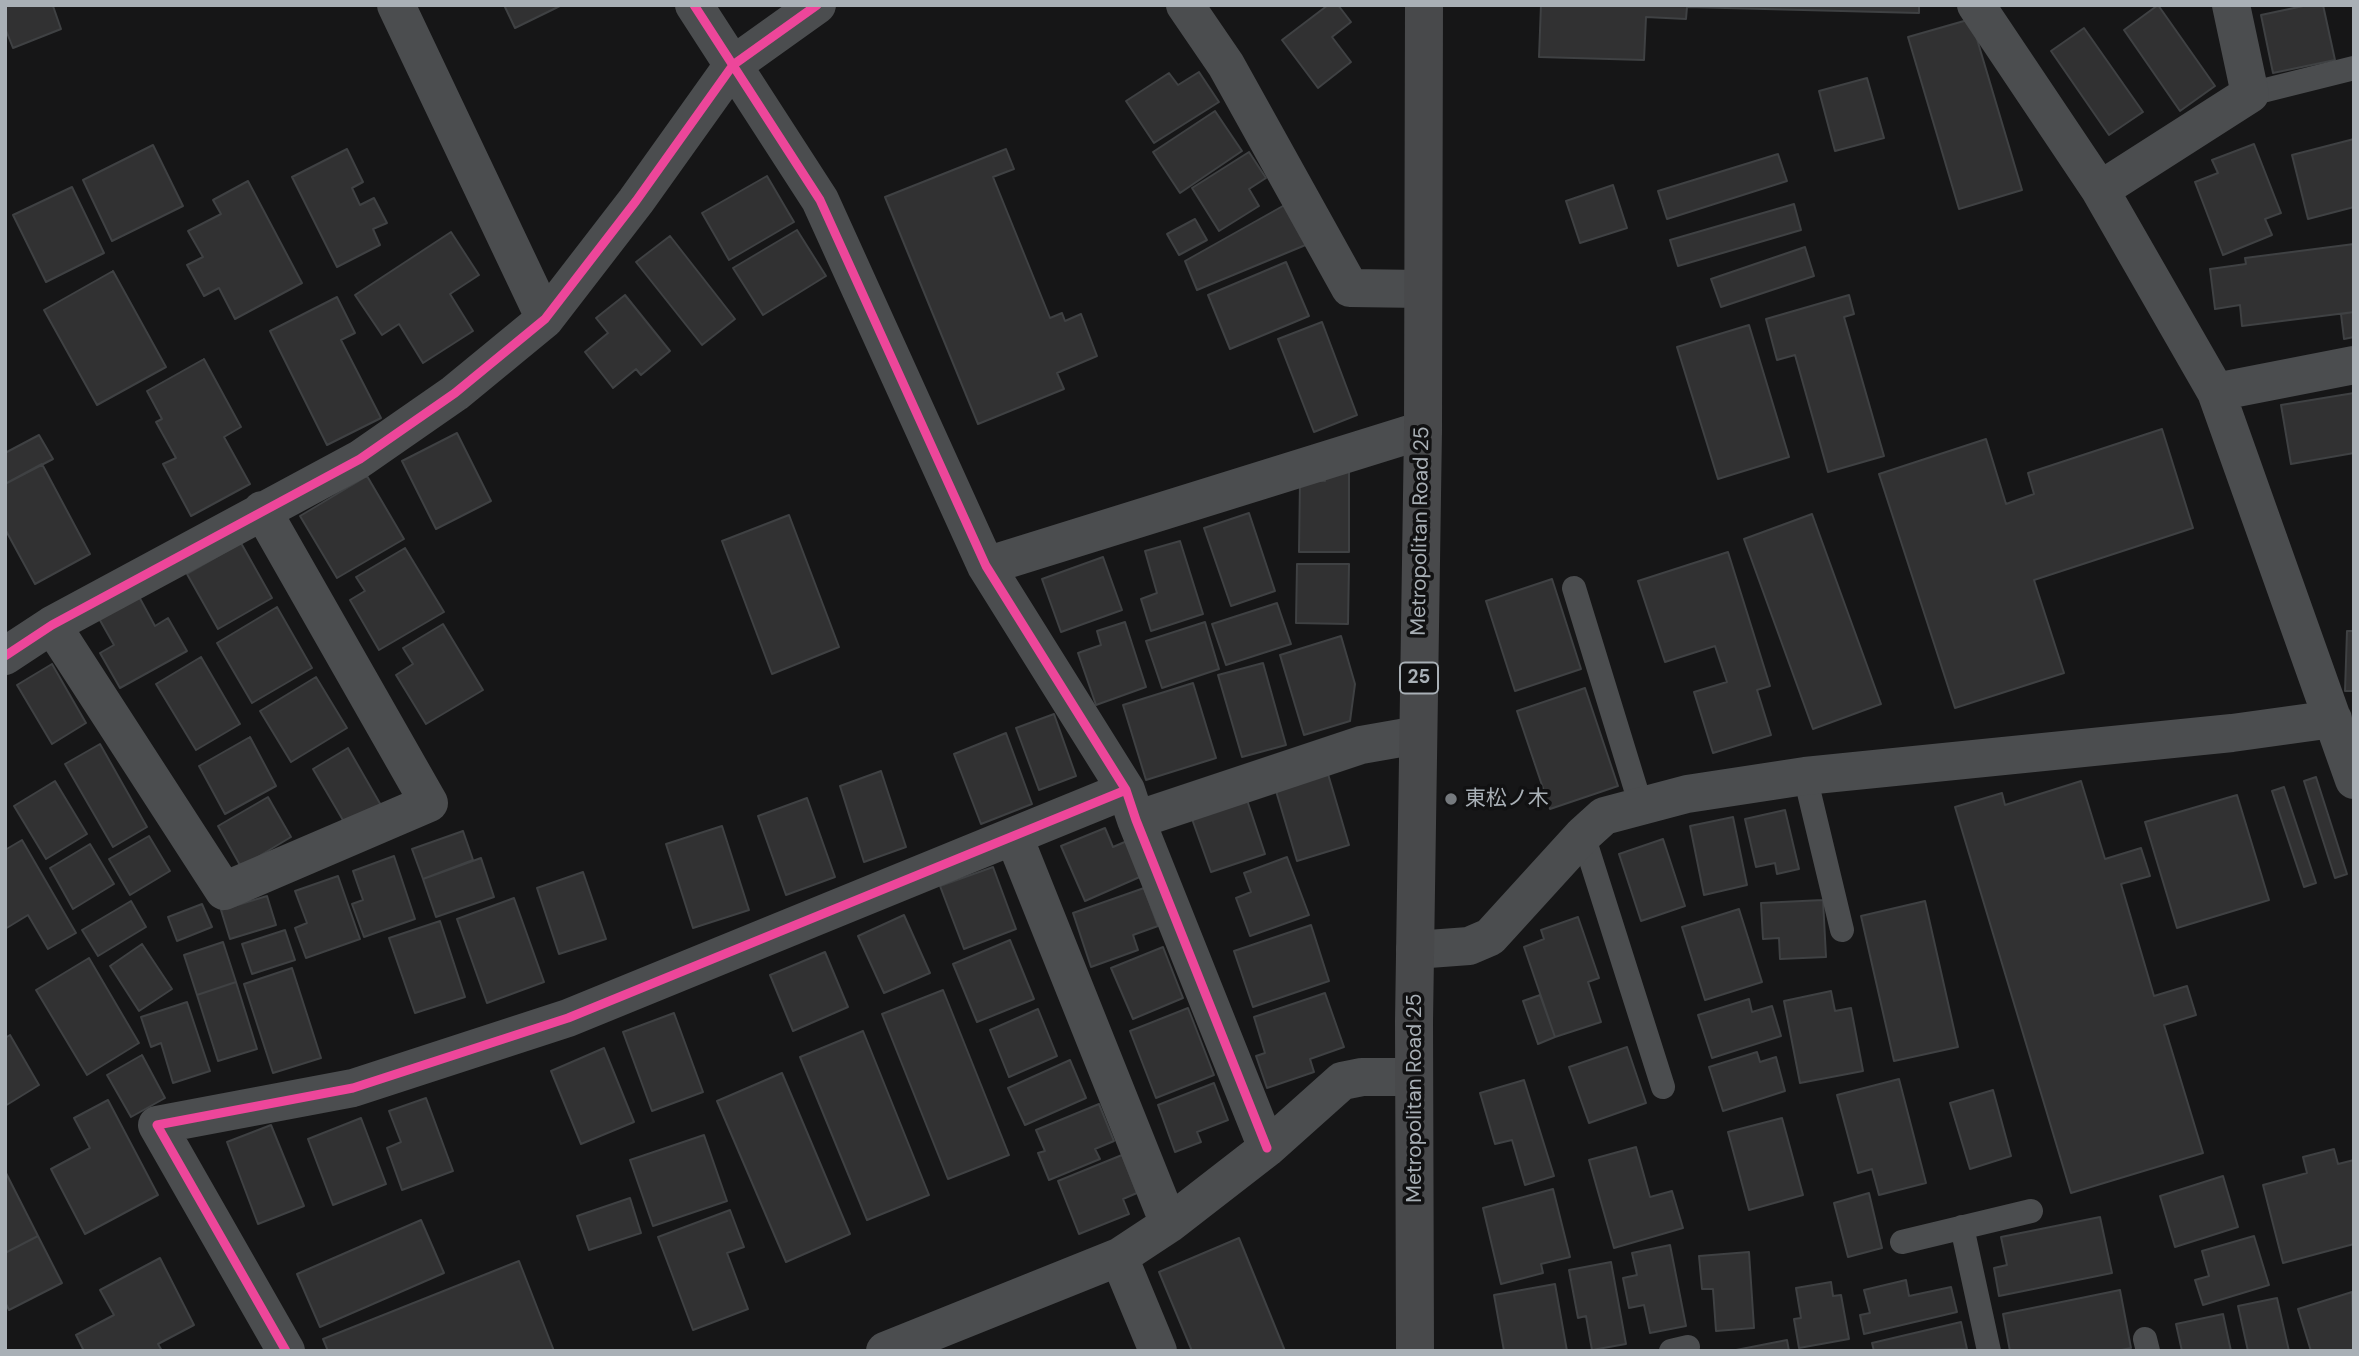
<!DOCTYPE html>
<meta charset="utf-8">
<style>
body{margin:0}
#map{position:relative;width:2359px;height:1356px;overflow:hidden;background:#161617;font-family:"DM Sans",sans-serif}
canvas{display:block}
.frame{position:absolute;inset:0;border:7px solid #a9b0b6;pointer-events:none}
</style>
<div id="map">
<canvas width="2359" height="1356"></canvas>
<div class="frame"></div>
</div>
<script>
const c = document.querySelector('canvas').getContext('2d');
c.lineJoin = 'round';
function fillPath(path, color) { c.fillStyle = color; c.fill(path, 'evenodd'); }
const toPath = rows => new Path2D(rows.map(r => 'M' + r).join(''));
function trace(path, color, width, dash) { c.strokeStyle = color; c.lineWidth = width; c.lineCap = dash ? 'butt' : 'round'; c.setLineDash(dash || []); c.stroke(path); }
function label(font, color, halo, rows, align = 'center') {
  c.font = font + ' "DM Sans","Noto Sans JP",sans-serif'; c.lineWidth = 7; c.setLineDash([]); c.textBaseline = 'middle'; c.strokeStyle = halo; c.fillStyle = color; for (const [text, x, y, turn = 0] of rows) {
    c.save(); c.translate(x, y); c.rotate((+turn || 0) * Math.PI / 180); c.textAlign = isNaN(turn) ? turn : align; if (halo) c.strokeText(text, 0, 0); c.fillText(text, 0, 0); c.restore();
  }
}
const building = toPath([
 [5,5,55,5,53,6,61,29,13,48,5,28,5,5],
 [504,5,562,5,515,28,504,5],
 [1328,5,1338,5,1351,22,1332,37,1351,62,1318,88,1282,40,1328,5],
 [1541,5,1919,5,1919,13,1687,7,1686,19,1646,17,1644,60,1539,57,1541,5],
 [2158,5,2215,86,2180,111,2124,30,2158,5],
 [2308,5,2323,5,2335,60,2273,73,2261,15,2308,5],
 [1971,19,2022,190,1959,209,1908,37,1971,19],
 [2084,28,2143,112,2109,135,2051,51,2084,28],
 [1199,72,1219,102,1154,143,1126,101,1169,73,1178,85,1199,72],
 [1867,78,1884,138,1835,151,1819,91,1867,78],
 [1215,111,1242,151,1180,193,1153,152,1215,111],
 [2354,139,2354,207,2308,219,2292,155,2354,139],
 [2254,144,2281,213,2265,219,2272,235,2223,255,2195,182,2218,173,2212,160,2254,144],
 [153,145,183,206,112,241,83,180,153,145],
 [347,149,363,182,352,188,360,205,374,198,387,223,373,229,380,245,337,267,292,177,347,149],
 [1006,149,1014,169,993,177,1050,318,1062,313,1065,321,1081,314,1097,356,1057,373,1064,389,978,424,885,197,1006,149],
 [1249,152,1266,178,1249,189,1259,206,1219,231,1192,188,1249,152],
 [1778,154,1787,181,1667,219,1658,191,1778,154],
 [767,176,794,222,729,260,702,213,767,176],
 [248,181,302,283,235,319,219,288,204,296,187,265,203,257,188,231,221,214,213,200,248,181],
 [1613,185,1627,228,1580,243,1566,201,1613,185],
 [72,187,104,253,46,282,13,215,72,187],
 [1290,202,1308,244,1197,290,1185,261,1290,202],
 [1794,204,1801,230,1678,266,1670,240,1794,204],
 [1195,219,1207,240,1179,255,1167,234,1195,219],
 [797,230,826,276,763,315,733,268,797,230],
 [451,232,479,275,450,294,473,331,423,363,399,324,382,335,355,295,451,232],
 [670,236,735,319,702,345,636,262,670,236],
 [2354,244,2354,312,2242,326,2240,305,2215,309,2210,269,2246,264,2245,258,2354,244],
 [1805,247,1814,276,1721,307,1711,279,1805,247],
 [1286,262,1309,316,1230,349,1208,295,1286,262],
 [113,271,166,367,97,405,44,310,113,271],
 [625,295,670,351,641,375,636,369,613,388,585,352,608,333,596,318,625,295],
 [1849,295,1854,314,1844,317,1884,456,1828,472,1795,355,1777,360,1766,319,1849,295],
 [337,297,355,333,341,340,381,418,327,445,270,331,337,297],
 [2354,312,2354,337,2344,339,2341,314,2354,312],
 [1322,322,1357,415,1314,432,1278,339,1322,322],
 [1749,325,1789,457,1718,479,1677,347,1749,325],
 [204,359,241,427,224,437,250,484,191,516,163,464,176,458,156,422,162,419,147,391,204,359],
 [2354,393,2354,453,2291,464,2281,405,2354,393],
 [2162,429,2193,528,2034,580,2064,673,1955,708,1879,474,1986,439,2006,504,2034,494,2028,473,2162,429],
 [457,433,491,501,436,529,402,461,457,433],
 [39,435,53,459,5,484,5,453,39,435],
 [42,464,90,554,35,584,5,529,5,484,42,464],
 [1325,470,1349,470,1349,552,1299,552,1300,481,1325,481,1325,470],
 [367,476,404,539,337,578,300,516,367,476],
 [1249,513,1275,591,1231,606,1204,528,1249,513],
 [1812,514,1881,704,1813,729,1744,539,1812,514],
 [789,515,839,647,772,674,722,541,789,515],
 [1180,541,1203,614,1151,631,1141,599,1157,593,1145,551,1180,541],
 [241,543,272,598,218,629,187,574,241,543],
 [405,548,444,612,379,650,350,600,365,591,356,577,405,548],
 [1728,552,1770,686,1757,690,1771,735,1713,753,1694,692,1727,682,1715,646,1665,662,1638,581,1728,552],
 [1103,557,1122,610,1061,632,1042,579,1103,557],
 [1297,564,1349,564,1348,624,1296,623,1297,564],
 [1552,579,1581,669,1515,691,1486,601,1552,579],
 [137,593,155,626,168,618,187,651,120,688,100,653,114,645,97,615,137,593],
 [1277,603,1291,644,1226,665,1212,624,1277,603],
 [277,607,312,668,252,703,217,643,277,607],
 [1125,622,1146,687,1096,705,1078,653,1101,645,1097,631,1125,622],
 [1205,622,1219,669,1162,688,1146,641,1205,622],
 [443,624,483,690,426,724,396,675,413,664,403,648,443,624],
 [2347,631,2354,631,2354,691,2345,691,2347,631],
 [1341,636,1355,684,1350,721,1304,735,1280,655,1341,636],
 [201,657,240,724,196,750,156,684,201,657],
 [1263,663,1286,745,1242,757,1218,675,1263,663],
 [52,664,86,723,52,744,17,685,52,664],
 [316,677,347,728,291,762,260,711,316,677],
 [1193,683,1216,758,1146,780,1123,705,1193,683],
 [1585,688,1618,786,1550,809,1517,711,1585,688],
 [1054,714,1076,776,1039,790,1016,728,1054,714],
 [1006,733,1032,804,981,824,954,754,1006,733],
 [250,737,276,786,225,814,199,766,250,737],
 [100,744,147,827,113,847,65,764,100,744],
 [348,748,382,807,347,827,313,769,348,748],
 [881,771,906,847,864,862,840,786,881,771],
 [1328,774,1349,845,1297,861,1276,791,1328,774],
 [2316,777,2347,874,2335,878,2304,781,2316,777],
 [55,781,87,834,46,859,14,806,55,781],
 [2081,781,2105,859,2141,848,2150,876,2121,884,2154,996,2187,986,2196,1015,2164,1025,2203,1153,2071,1193,1955,807,2002,793,2005,805,2081,781],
 [2284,787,2316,883,2304,887,2272,791,2284,787],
 [2237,795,2269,900,2177,928,2145,822,2237,795],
 [268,797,291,837,241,867,218,826,268,797],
 [807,798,835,877,786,895,758,816,807,798],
 [1247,800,1265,854,1211,872,1192,819,1247,800],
 [1785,810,1799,869,1777,874,1775,863,1756,867,1745,819,1785,810],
 [1733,817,1747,885,1704,895,1690,826,1733,817],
 [722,826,749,910,693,928,666,844,722,826],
 [1105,828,1113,847,1127,841,1142,876,1085,901,1061,846,1105,828],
 [463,831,473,860,423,879,412,849,463,831],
 [149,836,170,871,130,895,109,859,149,836],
 [1663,839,1685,906,1641,921,1619,854,1663,839],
 [22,840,76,933,48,949,28,915,5,929,5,850,22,840],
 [90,844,114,884,73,909,50,868,90,844],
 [394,856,415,919,364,937,352,904,363,900,353,871,394,856],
 [1287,857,1309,915,1250,936,1236,898,1251,892,1244,873,1287,857],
 [481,858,494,897,436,917,423,879,481,858],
 [993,867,1016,929,964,949,940,886,993,867],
 [583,872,606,939,559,954,537,888,583,872],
 [338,876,360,939,306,958,295,928,307,923,295,891,338,876],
 [1144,888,1158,926,1133,935,1138,950,1091,967,1073,913,1144,888],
 [267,896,276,925,230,939,221,910,267,896],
 [514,898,544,982,487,1003,457,919,514,898],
 [1823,900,1826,957,1780,959,1779,938,1763,939,1761,903,1823,900],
 [131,901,146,927,98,956,82,930,131,901],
 [1925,901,1958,1047,1894,1061,1861,916,1925,901],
 [202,904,212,927,177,941,168,917,202,904],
 [1739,909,1762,982,1705,1000,1682,927,1739,909],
 [904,915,930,973,884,993,858,936,904,915],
 [1578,917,1599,978,1588,982,1601,1022,1555,1037,1524,947,1544,939,1541,930,1578,917],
 [440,921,465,997,415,1013,389,938,440,921],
 [1311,925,1329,981,1253,1007,1234,951,1311,925],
 [285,930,295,960,252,974,242,944,285,930],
 [1010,940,1034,999,977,1022,953,964,1010,940],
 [223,942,236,982,197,995,184,955,223,942],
 [142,944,172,989,139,1011,110,966,142,944],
 [1163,947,1183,998,1133,1019,1111,968,1163,947],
 [825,952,848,1007,793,1031,770,975,825,952],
 [89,958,139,1043,87,1075,36,990,89,958],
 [292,968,321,1058,273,1073,244,984,292,968],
 [236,982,257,1049,218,1061,197,995,236,982],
 [943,990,1009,1155,948,1179,882,1014,943,990],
 [1831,991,1835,1011,1851,1008,1863,1071,1800,1083,1784,1001,1831,991],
 [1325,993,1344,1047,1310,1059,1314,1072,1267,1088,1256,1056,1265,1053,1254,1017,1325,993],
 [1540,995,1555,1037,1538,1044,1523,1001,1540,995],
 [1749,999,1752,1012,1772,1006,1781,1036,1712,1058,1698,1015,1749,999],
 [187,1002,210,1071,173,1083,161,1043,151,1047,141,1017,187,1002],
 [1188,1008,1214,1075,1156,1098,1130,1031,1188,1008],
 [1038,1009,1057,1056,1009,1077,990,1030,1038,1009],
 [674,1013,703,1092,652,1111,623,1032,674,1013],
 [863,1031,929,1195,867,1220,800,1057,863,1031],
 [10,1035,39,1085,5,1106,5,1038,10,1035],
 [1627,1047,1646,1103,1589,1123,1569,1067,1627,1047],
 [604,1048,634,1122,581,1144,551,1071,604,1048],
 [1757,1052,1760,1062,1776,1057,1785,1091,1723,1111,1709,1067,1757,1052],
 [142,1055,165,1098,131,1117,107,1075,142,1055],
 [1070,1060,1086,1098,1025,1125,1008,1088,1070,1060],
 [782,1073,850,1234,786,1262,717,1101,782,1073],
 [1899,1079,1926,1183,1879,1195,1872,1169,1858,1173,1837,1095,1899,1079],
 [1524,1080,1554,1176,1525,1185,1512,1140,1495,1144,1480,1093,1524,1080],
 [1214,1083,1228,1120,1197,1132,1201,1142,1175,1152,1158,1105,1214,1083],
 [1993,1090,2011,1156,1970,1169,1950,1103,1993,1090],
 [426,1098,453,1171,402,1190,387,1148,401,1142,389,1111,426,1098],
 [108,1100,158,1195,85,1234,51,1169,90,1148,74,1118,108,1100],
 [1099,1104,1114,1141,1095,1149,1100,1159,1049,1180,1038,1153,1045,1151,1036,1130,1099,1104],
 [361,1118,386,1184,333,1205,308,1139,361,1118],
 [1782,1118,1803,1195,1749,1210,1728,1132,1782,1118],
 [271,1125,304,1206,258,1224,227,1142,271,1125],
 [704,1135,727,1201,653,1226,630,1160,704,1135],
 [1636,1147,1650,1197,1672,1191,1683,1228,1614,1248,1589,1160,1636,1147],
 [2334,1149,2338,1164,2354,1160,2354,1244,2283,1263,2263,1185,2307,1173,2303,1157,2334,1149],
 [1122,1155,1137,1193,1123,1199,1129,1214,1079,1234,1058,1181,1122,1155],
 [5,1171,38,1236,5,1253,5,1171],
 [2223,1176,2238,1227,2175,1247,2160,1196,2223,1176],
 [1553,1189,1570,1257,1541,1264,1543,1273,1501,1284,1483,1208,1553,1189],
 [1869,1193,1882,1248,1848,1257,1834,1203,1869,1193],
 [630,1198,641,1233,589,1250,577,1216,630,1198],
 [730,1210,744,1247,727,1253,748,1309,693,1330,658,1237,730,1210],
 [2100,1217,2112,1273,1999,1296,1994,1268,2007,1265,2001,1237,2100,1217],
 [421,1220,444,1273,320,1327,297,1274,421,1220],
 [38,1236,62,1283,9,1310,5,1302,5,1253,38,1236],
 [2254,1236,2269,1285,2203,1305,2195,1280,2209,1276,2202,1251,2254,1236],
 [1239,1238,1285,1351,1192,1351,1159,1272,1239,1238],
 [1670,1245,1686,1326,1650,1333,1644,1305,1629,1308,1623,1278,1637,1275,1632,1253,1670,1245],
 [1749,1252,1754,1328,1716,1331,1713,1289,1702,1289,1699,1256,1749,1252],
 [160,1258,194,1325,158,1344,162,1351,84,1351,76,1335,114,1315,100,1290,160,1258],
 [519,1261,554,1351,328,1351,323,1339,519,1261],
 [1611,1262,1626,1344,1592,1350,1586,1316,1578,1318,1569,1270,1611,1262],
 [1906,1280,1909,1296,1951,1287,1957,1312,1864,1334,1860,1315,1870,1313,1864,1290,1906,1280],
 [1831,1282,1833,1296,1841,1295,1849,1339,1799,1348,1794,1319,1801,1318,1796,1288,1831,1282],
 [1555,1284,1567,1351,1504,1351,1494,1295,1555,1284],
 [2120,1290,2131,1348,2116,1351,2010,1351,2003,1314,2120,1290],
 [2352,1292,2354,1351,2311,1351,2298,1309,2352,1292],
 [2277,1298,2289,1351,2248,1351,2238,1306,2277,1298],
 [2223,1314,2231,1351,2182,1351,2176,1324,2223,1314],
 [1961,1322,1967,1349,1874,1351,1872,1343,1961,1322],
 [1787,1340,1789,1351,1731,1351,1787,1340]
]);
const service = toPath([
 [2250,94,2354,68],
 [1574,588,1641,806],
 [1805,776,1842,930],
 [1583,835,1663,1087],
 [1962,1227,1989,1351],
 [1902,1242,2031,1211],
 [2145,1339,2148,1351],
 [1671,1351,1688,1347]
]);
const minor = toPath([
 [396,5,545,319],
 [694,5,820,200,986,566,1126,790,1136,820,1267,1148],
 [1185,5,1226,65,1350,288,1423,289],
 [1976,5,2100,190,2216,392,2354,780],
 [2100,190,2250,94,2231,5],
 [2216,392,2354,365],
 [986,566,1423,430],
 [52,625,224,891,429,803,262,510],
 [5,656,52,625,360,459,455,393,545,319,636,201,733,65,817,5],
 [1136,820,1361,745,1418,735],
 [1014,837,1169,1224],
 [1415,950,1469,946,1490,937,1583,835,1604,816,1687,794,1805,776,2232,733,2333,719],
 [1119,1257,1158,1351],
 [286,1351,157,1125,353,1088,568,1018,1126,790],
 [885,1351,1119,1257,1169,1224,1267,1148,1342,1081,1362,1077,1414,1077]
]);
const primary = toPath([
 [1415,1351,1414,1021,1423,430,1424,5]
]);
const cycleway = toPath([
 [694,5,820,200,986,566,1126,790,1136,820,1267,1148],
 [5,656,52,625,360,459,455,393,545,319,636,201,733,65,817,5],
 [286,1351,157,1125,353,1088,568,1018,1126,790]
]);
const markers = [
 [1451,799,7,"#767a7e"]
];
const shields = [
 [1419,678,38]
];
const shieldNames = [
 ["25",1419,678]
];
const streetNames = [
 ["Metropolitan Road 25",1421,531,-89],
 ["Metropolitan Road 25",1415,1098,-90]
];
const poiNames = [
 ["東松ノ木",1465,799]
];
fillPath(building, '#313132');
trace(building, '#3f4143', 2);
trace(service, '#4b4d4f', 24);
trace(minor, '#4b4d4f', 38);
trace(primary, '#48494b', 38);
trace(cycleway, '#ed469a', 9);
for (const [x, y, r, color] of markers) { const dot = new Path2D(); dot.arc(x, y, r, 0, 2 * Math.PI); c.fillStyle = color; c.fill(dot); trace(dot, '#111112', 2.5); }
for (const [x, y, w] of shields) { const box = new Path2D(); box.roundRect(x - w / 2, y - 15.5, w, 31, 5); c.fillStyle = '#111112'; c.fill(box); trace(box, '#a9b0b6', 2); }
label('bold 19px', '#a9b0b6', null, shieldNames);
label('21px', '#a9b0b6', '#111112', streetNames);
label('21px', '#a9b0b6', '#111112', poiNames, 'left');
</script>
